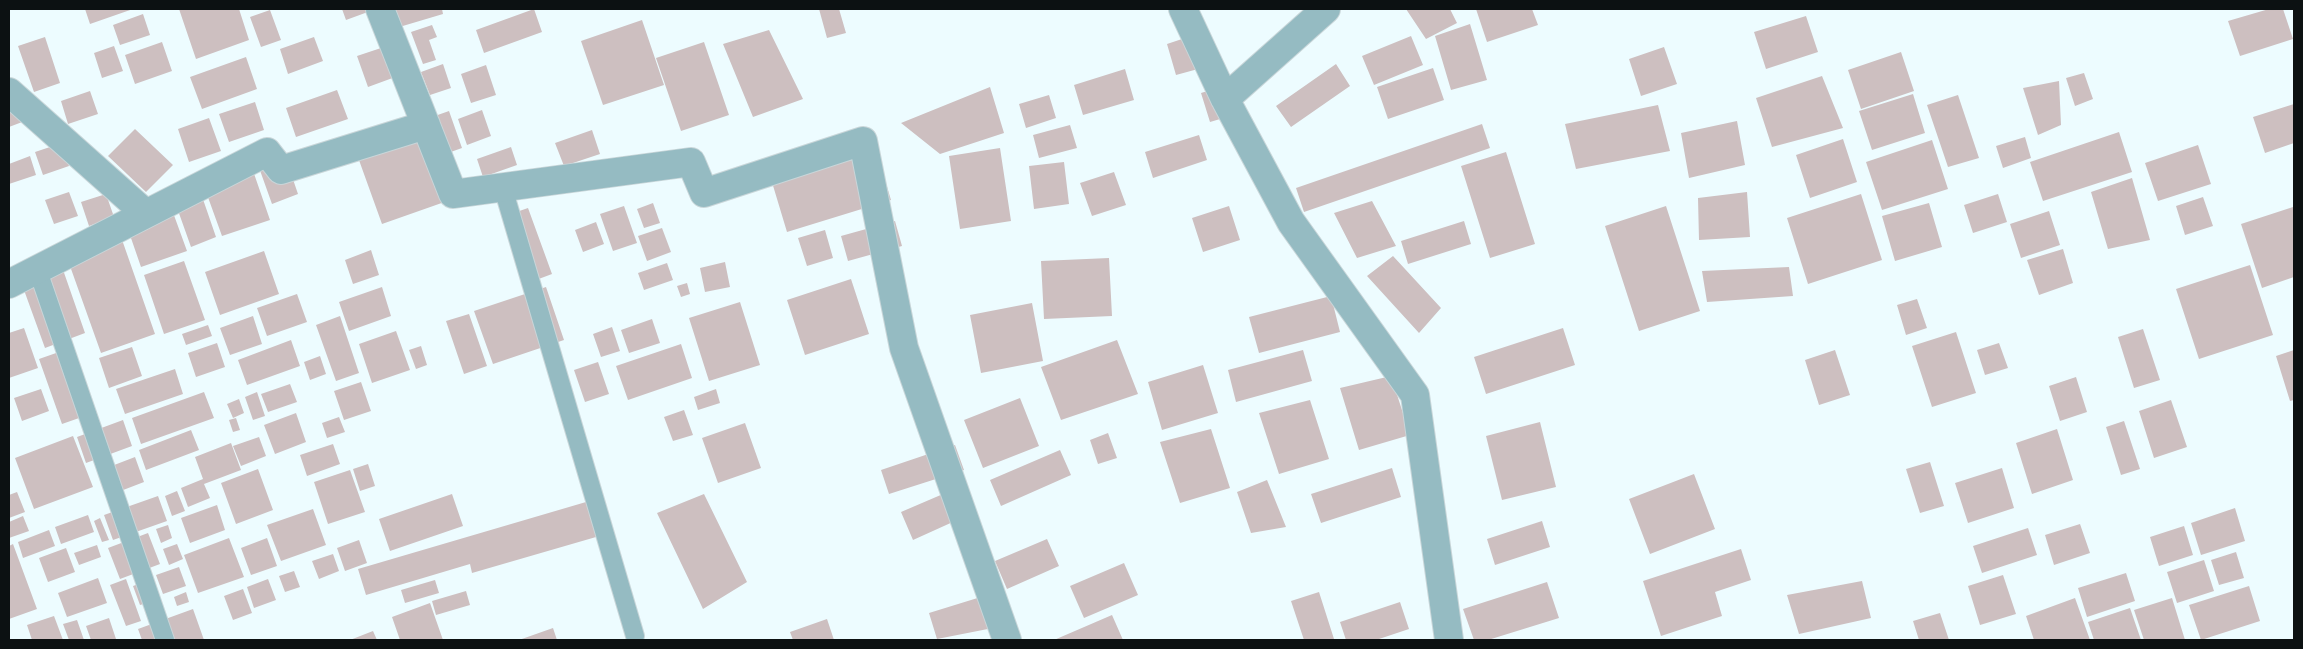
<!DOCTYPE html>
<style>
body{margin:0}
#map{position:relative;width:2303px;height:649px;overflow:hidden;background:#edfcff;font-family:"Space Grotesk",sans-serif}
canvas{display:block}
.frame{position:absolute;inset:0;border:10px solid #0c1112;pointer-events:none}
</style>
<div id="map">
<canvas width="2303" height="649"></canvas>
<div class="frame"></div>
</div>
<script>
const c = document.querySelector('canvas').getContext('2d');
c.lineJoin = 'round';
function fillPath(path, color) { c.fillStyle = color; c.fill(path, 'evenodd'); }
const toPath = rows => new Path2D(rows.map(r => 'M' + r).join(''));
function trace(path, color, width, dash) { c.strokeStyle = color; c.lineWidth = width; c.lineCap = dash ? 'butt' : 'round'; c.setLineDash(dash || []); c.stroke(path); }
const building = toPath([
 [85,9,133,9,90,24],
 [179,9,239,9,249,40,196,59],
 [342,9,376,9,346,20],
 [390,9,442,9,443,14,396,28],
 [534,9,542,32,484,53,476,30],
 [819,9,839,9,846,33,827,38],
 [1406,9,1450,9,1457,23,1426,39],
 [1476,9,1532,9,1538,25,1487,42],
 [2269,9,2283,9,2293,39,2240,56,2228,21],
 [270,10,281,40,261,47,250,17],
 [143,14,150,35,120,45,113,25],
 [1806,16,1818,52,1766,69,1754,32],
 [642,20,664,85,603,105,581,41],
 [1470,24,1487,80,1451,90,1435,36],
 [432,25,437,37,429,40,436,60,423,64,411,32],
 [769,30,803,99,753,117,723,44],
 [1200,33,1209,66,1176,75,1167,44],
 [1411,36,1423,65,1374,85,1362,56],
 [45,37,60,83,34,92,18,46],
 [314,37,323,61,288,74,280,49],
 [162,42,172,71,135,84,125,55],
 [704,42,729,115,681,131,656,58],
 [114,46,123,71,102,78,94,53],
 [387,46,398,76,368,87,357,56],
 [1664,47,1677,84,1641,96,1629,59],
 [1901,52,1914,91,1861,109,1848,70],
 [246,57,257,89,202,109,190,77],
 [443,64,451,88,430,95,421,72],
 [1336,64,1350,86,1291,127,1276,106],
 [486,65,496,95,471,103,461,74],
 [1433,68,1444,100,1388,119,1377,87],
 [1125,69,1134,100,1083,115,1074,85],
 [2084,73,2093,99,2075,106,2066,78],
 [1822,76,1843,128,1772,147,1756,98],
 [2059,81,2061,125,2038,135,2023,88],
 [990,87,1004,133,940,154,901,123],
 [1217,88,1227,117,1210,122,1201,93],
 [337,90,348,119,296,137,286,108],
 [90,91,98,114,68,124,61,101],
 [1913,94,1925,133,1872,150,1859,111],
 [1049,95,1056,118,1026,128,1019,104],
 [1958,95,1979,158,1948,167,1927,105],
 [9,102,38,116,9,127],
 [255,102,264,130,229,142,219,114],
 [2294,104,2294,143,2265,153,2253,117],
 [1658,105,1670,151,1576,169,1565,124],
 [482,110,491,136,467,145,458,119],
 [449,111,462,148,445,154,432,117],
 [209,118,221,151,189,162,178,129],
 [1737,121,1745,165,1689,178,1681,133],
 [426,124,453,199,382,224,355,149],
 [1482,124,1490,148,1304,212,1296,188],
 [1070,125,1077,148,1039,158,1033,135],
 [135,129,173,165,146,192,108,156],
 [592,130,600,154,564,166,555,143],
 [2119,132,2132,172,2043,201,2030,162],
 [1199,135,1207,160,1153,178,1145,152],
 [872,137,891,200,787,232,768,169],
 [2025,137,2031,158,2003,168,1996,146],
 [1843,139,1857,182,1810,198,1796,155],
 [1932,140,1948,189,1882,210,1866,162],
 [62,143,69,166,43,175,35,152],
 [2198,145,2211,184,2158,201,2145,163],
 [511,147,517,165,483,177,477,159],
 [1000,148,1011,221,960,229,949,156],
 [1506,152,1535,244,1490,258,1461,166],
 [284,153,298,194,272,204,257,162],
 [30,156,36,175,9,184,9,164],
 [250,162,270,220,222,236,201,178],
 [1064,162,1069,204,1034,209,1029,166],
 [1114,172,1126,205,1092,216,1080,183],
 [2132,178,2150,240,2108,249,2091,192],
 [196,179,216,237,191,247,170,188],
 [69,192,78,216,54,224,45,200],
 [1747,192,1750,237,1699,240,1698,198],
 [106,194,114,217,89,226,81,202],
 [1861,194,1882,260,1808,284,1787,218],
 [1998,194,2007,222,1973,233,1964,205],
 [167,196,187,251,141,267,122,212],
 [2203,197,2213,226,2185,235,2176,206],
 [1372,201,1396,246,1357,258,1334,213],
 [653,203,660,223,644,228,637,209],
 [1929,203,1942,247,1895,261,1882,216],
 [624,206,637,243,613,251,600,214],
 [1229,206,1240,240,1203,252,1192,218],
 [1666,206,1700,311,1639,331,1605,226],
 [2293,207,2294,277,2262,288,2241,224],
 [528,208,552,274,528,283,505,216],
 [2049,211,2060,245,2021,258,2010,224],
 [895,221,902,246,848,261,841,236],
 [1464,221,1471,244,1408,264,1401,241],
 [596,222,604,244,583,252,575,230],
 [662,228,671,252,647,261,638,236],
 [825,230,833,258,807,266,798,238],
 [120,234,155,334,101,353,65,252],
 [2063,249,2073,283,2039,295,2027,260],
 [371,250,379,275,353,284,345,260],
 [264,251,279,294,220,315,205,272],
 [1393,256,1441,308,1419,333,1367,276],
 [1109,258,1112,316,1044,319,1041,261],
 [184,261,205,320,164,334,144,275],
 [725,262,730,287,705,292,700,268],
 [667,263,673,280,644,290,638,273],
 [61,264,85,333,45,348,20,279],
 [2250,265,2273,335,2199,359,2176,289],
 [1789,267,1793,296,1707,302,1702,271],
 [851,279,869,334,805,355,787,300],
 [687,283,690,294,681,297,677,286],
 [382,287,391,316,349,331,339,302],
 [546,287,564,340,493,364,474,311],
 [297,294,307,322,267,336,257,308],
 [1331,296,1340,332,1259,353,1249,317],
 [1917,299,1927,328,1906,335,1897,305],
 [740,302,760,365,709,381,689,318],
 [1032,303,1043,361,981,373,970,315],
 [469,314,487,366,464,374,446,321],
 [253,316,262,344,230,355,220,328],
 [340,316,359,373,336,381,316,325],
 [652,319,660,343,629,353,621,330],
 [208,325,212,336,186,345,182,334],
 [612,327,620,351,601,357,593,334],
 [24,328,38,368,9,378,9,333],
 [1563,328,1575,365,1486,394,1474,357],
 [2143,329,2160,380,2134,388,2118,337],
 [396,331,410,370,372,383,359,344],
 [1956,332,1976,393,1932,407,1912,346],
 [291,340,300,366,247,385,238,360],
 [1117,340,1138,394,1061,420,1041,367],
 [217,343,225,367,196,377,188,353],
 [1999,343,2008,368,1985,375,1977,350],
 [681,344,692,378,628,400,616,366],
 [421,346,427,365,416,369,409,350],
 [132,347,142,376,109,388,99,358],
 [1303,350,1312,381,1236,402,1228,370],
 [1835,350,1850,395,1819,405,1805,360],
 [2294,350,2294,400,2290,401,2276,356],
 [59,352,82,417,62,424,39,359],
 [320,356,326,374,310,380,304,362],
 [598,362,609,394,585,402,574,370],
 [1203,365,1218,413,1162,430,1148,382],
 [175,369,183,394,125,414,116,389],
 [1391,376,1410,435,1359,450,1340,388],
 [2076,377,2087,412,2060,421,2049,386],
 [361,382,371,411,344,420,334,391],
 [290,384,297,402,268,412,261,394],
 [41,389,49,411,22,421,14,398],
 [716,389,720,403,698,410,694,397],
 [204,392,214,418,141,444,132,418],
 [257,392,265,416,253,420,245,397],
 [1020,398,1039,446,983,468,964,420],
 [239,399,244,413,233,418,227,404],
 [1310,400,1329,459,1279,474,1259,413],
 [2171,400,2187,447,2154,458,2139,411],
 [684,410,693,435,673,441,664,417],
 [296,413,306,442,275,454,264,425],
 [339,417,345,432,327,438,322,423],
 [236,418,240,430,233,432,229,420],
 [123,420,132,446,86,463,77,437],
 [2124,421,2140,469,2121,475,2106,427],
 [1540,422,1556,487,1502,500,1486,436],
 [745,423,761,468,718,483,702,438],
 [1211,429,1230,488,1180,503,1160,442],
 [2057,429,2073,480,2032,494,2016,443],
 [191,430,199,450,146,470,139,450],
 [1108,433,1117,458,1098,464,1090,440],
 [73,436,93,487,34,509,15,458],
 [259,437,266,456,241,466,233,446],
 [231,443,241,470,204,484,210,498,188,507,181,488,203,479,195,457],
 [333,444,340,464,307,476,300,455],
 [955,445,964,470,889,494,881,470],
 [1060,450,1071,475,1001,506,990,480],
 [135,457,144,482,118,492,109,467],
 [1930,462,1944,506,1920,513,1906,469],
 [368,464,375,486,360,491,353,469],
 [1392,468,1401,497,1321,523,1311,494],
 [2002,468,2014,508,1968,523,1955,483],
 [258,469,273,510,236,524,221,483],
 [350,470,365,512,328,524,314,482],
 [1694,474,1715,529,1650,554,1629,499],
 [1267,480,1286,527,1251,533,1237,492],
 [177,491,185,511,172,516,165,496],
 [17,492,25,512,9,518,9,495],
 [452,494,463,526,390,551,379,519],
 [704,494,747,582,703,609,657,513],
 [943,494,955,521,913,540,901,512],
 [158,496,167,521,113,540,104,515],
 [586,502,596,537,472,573,470,564,366,595,358,569],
 [217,505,225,530,190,543,181,518],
 [2235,508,2245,541,2201,555,2191,523],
 [313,509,326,545,281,561,267,525],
 [88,515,94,532,61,544,55,527],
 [23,516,29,531,9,538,9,522],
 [100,518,109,540,102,542,94,521],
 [1542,521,1550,547,1495,565,1487,539],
 [2080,524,2090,553,2054,565,2045,535],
 [168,525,172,538,161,543,156,529],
 [2184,526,2193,555,2159,566,2150,537],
 [2028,528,2037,555,1982,573,1973,546],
 [49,530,55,546,23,558,18,542],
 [148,533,160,564,120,579,108,548],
 [229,538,244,577,198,593,184,555],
 [267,538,277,566,251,575,241,548],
 [1047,539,1059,566,1007,589,995,561],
 [359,540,367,563,345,571,337,548],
 [13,544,37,609,9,619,9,546],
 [177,544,183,559,169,565,163,549],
 [97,545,101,557,79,565,74,553],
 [66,548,75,572,48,582,39,558],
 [1741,549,1751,580,1715,592,1722,616,1661,636,1643,581],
 [2236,552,2244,578,2219,585,2211,560],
 [333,554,339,571,319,579,312,561],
 [2204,560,2214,591,2177,603,2167,572],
 [1124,563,1138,595,1084,618,1070,586],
 [179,567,186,586,163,594,156,575],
 [294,571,300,587,285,592,279,576],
 [2126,573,2135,601,2087,617,2078,588],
 [2003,575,2016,614,1980,625,1968,586],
 [98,578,107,603,67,617,58,593],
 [126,579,141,621,126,626,110,585],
 [268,579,276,600,254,608,247,587],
 [435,580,439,593,405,603,401,590],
 [147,581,154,601,140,605,133,586],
 [1862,581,1871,618,1799,634,1787,595],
 [1547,582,1559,618,1488,640,1474,640,1463,609],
 [2249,586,2260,621,2201,640,2189,605],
 [243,589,252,613,233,620,224,596],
 [466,591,470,605,436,615,432,601],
 [186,592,189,602,177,606,174,597],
 [1319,592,1334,639,1304,640,1291,601],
 [984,596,998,627,937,639,929,613],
 [2075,598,2090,640,2034,640,2026,616],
 [2172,598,2185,640,2144,640,2134,610],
 [1400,602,1409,629,1376,640,1346,640,1340,622],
 [430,603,443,640,400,640,392,617],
 [2130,608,2141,640,2094,640,2088,622],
 [193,609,204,640,142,640,138,629],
 [1940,613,1949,640,1919,640,1913,621],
 [1112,615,1123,640,1054,640],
 [54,616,63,640,32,640,27,625],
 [109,618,116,639,91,640,86,626],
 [827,619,834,640,793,640,790,632],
 [77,620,84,640,69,640,63,624],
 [553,628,557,640,519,640],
 [373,631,377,640,350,640]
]);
const lane = toPath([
 [503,188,635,636],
 [38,271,165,640]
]);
const street = toPath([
 [380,9,453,194,691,162,704,193,863,141,904,348,1007,640],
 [1183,9,1225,99,1291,222,1415,395,1449,640],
 [9,92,145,213],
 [1225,99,1326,9],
 [9,284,267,152,281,170,426,125]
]);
fillPath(building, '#cdbfc0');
trace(lane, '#c9d6d9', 20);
trace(street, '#c9d6d9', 30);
trace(lane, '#95bbc2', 18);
trace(street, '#95bbc2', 28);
</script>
